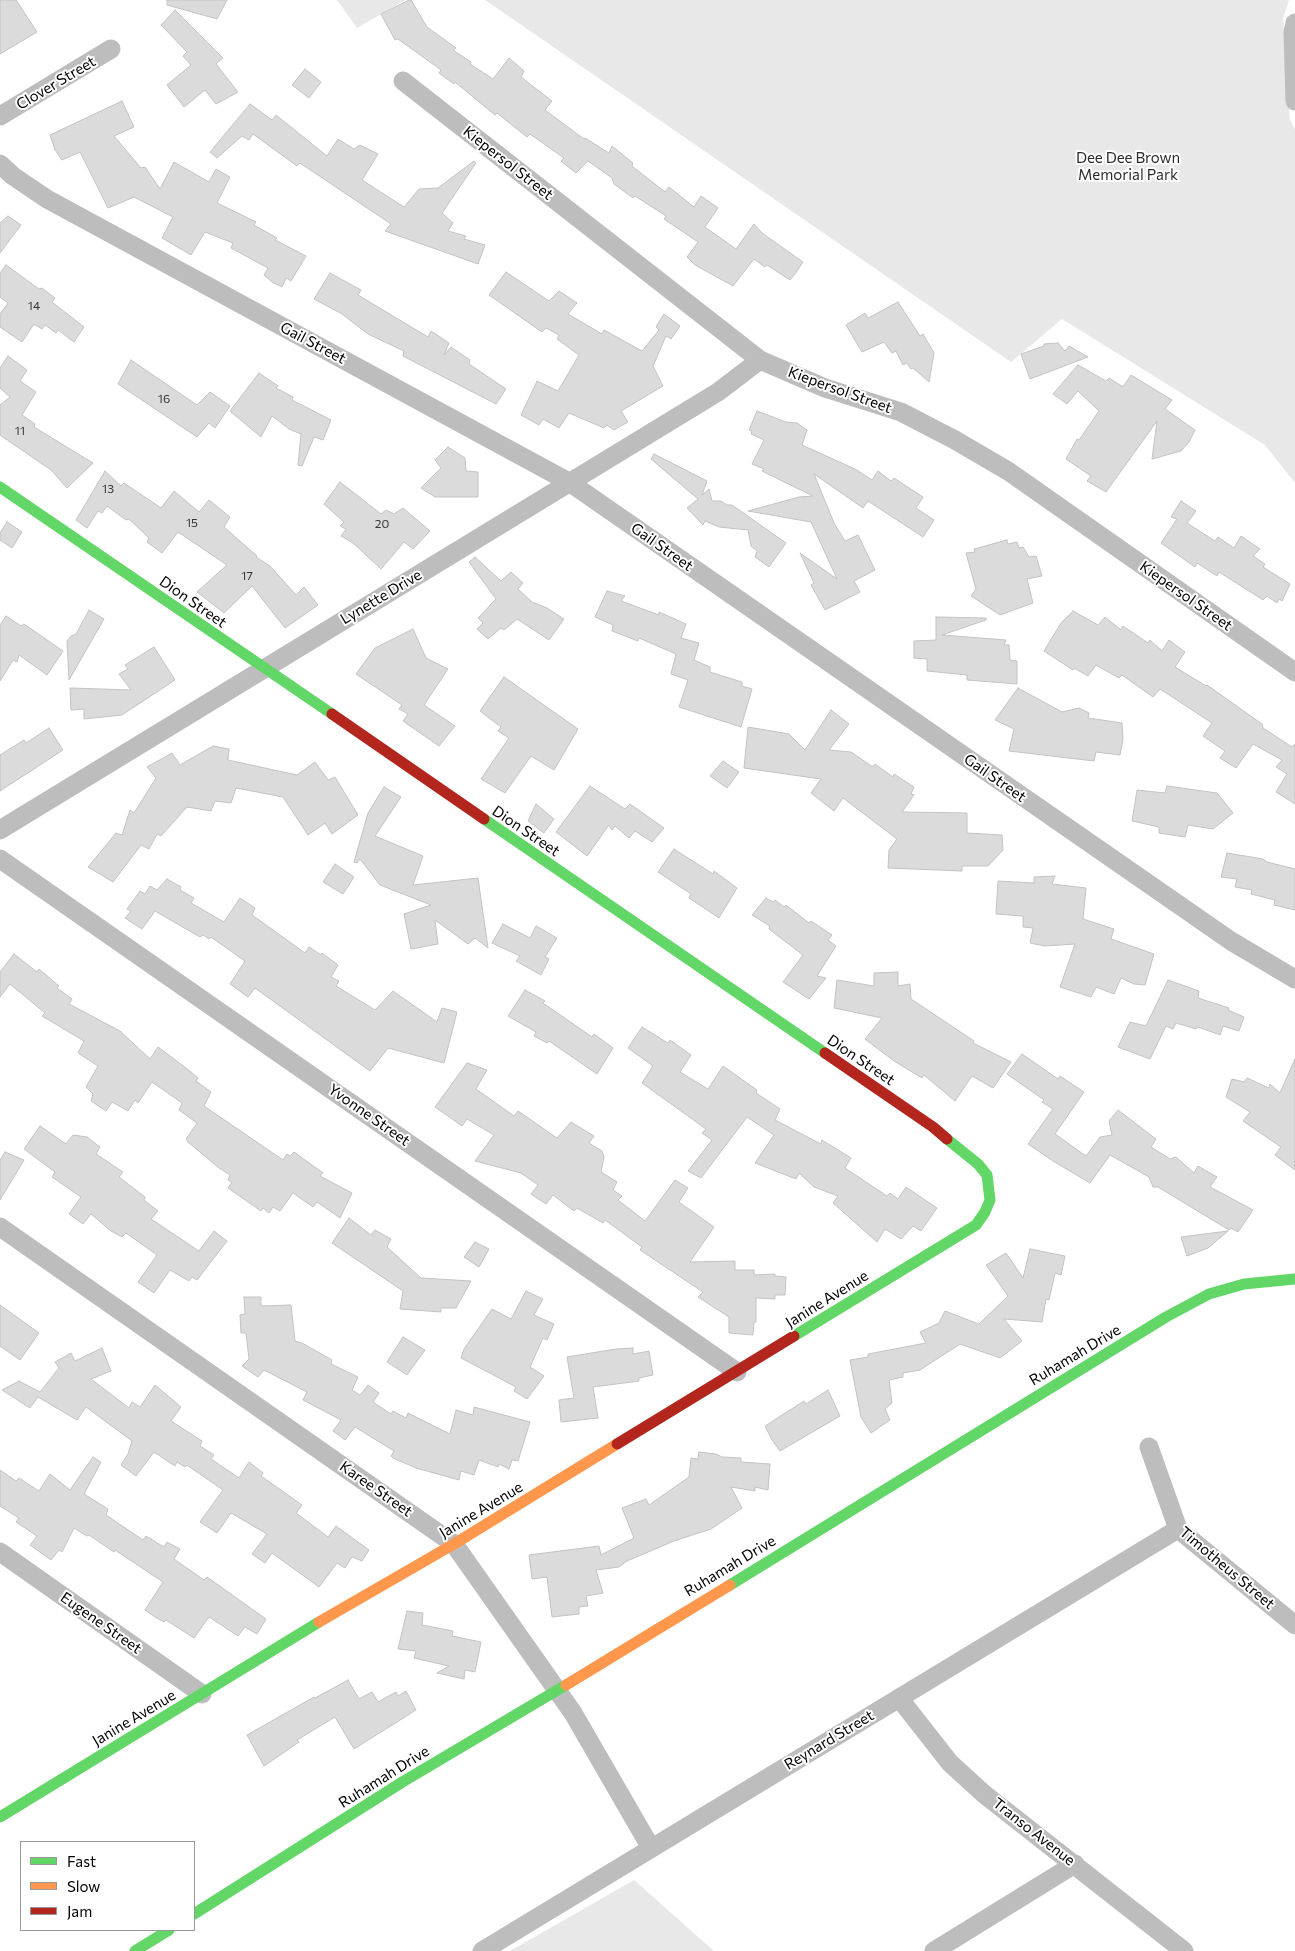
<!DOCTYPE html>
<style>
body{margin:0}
#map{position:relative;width:1295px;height:1951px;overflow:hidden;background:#fff;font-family:Commissioner,sans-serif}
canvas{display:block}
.legend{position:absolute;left:20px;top:1841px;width:175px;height:90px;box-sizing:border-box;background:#fff;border:1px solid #999;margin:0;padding:6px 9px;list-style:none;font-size:15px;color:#000}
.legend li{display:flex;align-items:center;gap:10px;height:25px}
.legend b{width:25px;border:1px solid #999}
</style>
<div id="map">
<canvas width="1295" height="1951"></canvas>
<ul class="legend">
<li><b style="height:6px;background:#63d668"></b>Fast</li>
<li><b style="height:6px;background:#ff974d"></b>Slow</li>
<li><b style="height:6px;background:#b3261e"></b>Jam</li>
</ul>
</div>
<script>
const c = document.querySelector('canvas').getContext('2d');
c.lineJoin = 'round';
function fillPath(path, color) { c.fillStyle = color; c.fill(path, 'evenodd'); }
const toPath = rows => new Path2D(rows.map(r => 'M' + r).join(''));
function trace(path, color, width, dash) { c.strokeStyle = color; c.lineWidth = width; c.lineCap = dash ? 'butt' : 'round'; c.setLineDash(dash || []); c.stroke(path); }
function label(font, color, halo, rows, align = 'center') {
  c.font = font + ' Commissioner,sans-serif'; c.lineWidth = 4; c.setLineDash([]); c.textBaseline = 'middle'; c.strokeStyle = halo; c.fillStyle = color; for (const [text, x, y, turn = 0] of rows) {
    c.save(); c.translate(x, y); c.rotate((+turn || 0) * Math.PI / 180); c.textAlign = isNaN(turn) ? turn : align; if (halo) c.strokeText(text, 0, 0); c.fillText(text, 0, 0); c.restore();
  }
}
const green = toPath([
 [337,0,405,0,357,28],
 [485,0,1289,0,1283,18,1290,120,1295,129,1295,483,1265,445,1062,319,1011,362],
 [634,1880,714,1951,510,1951]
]);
const building = toPath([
 [0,0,16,0,37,32,0,54,0,0],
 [167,0,227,0,217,19,167,5,167,0],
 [409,0,411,0,427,27,456,48,453,50,471,62,470,64,493,79,509,58,524,71,521,77,552,101,545,110,584,139,585,138,609,153,612,146,633,163,632,166,665,192,669,187,694,207,701,196,718,208,705,227,736,249,754,224,762,233,803,262,795,274,790,280,767,265,765,267,754,259,733,286,695,265,687,257,698,242,664,219,666,216,635,196,633,198,614,184,612,178,588,161,576,173,561,161,564,158,530,134,527,137,497,113,495,115,455,82,454,84,439,73,441,70,398,39,395,40,381,14,409,0],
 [175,10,223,58,216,64,238,92,216,104,205,90,184,107,167,85,191,65,183,56,187,52,161,25,175,10],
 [305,69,321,82,309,98,292,85,305,69],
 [122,101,134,127,114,136,141,168,145,167,160,189,174,162,209,182,216,169,230,177,217,203,256,222,254,225,277,238,275,240,306,256,291,281,286,278,282,287,272,282,264,275,268,268,231,248,233,243,205,232,191,255,162,238,173,217,134,197,108,208,80,152,62,160,55,150,50,135,122,101],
 [250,104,272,120,276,115,327,156,338,139,354,149,360,145,378,154,362,180,404,207,419,189,438,188,474,161,476,163,442,213,453,223,448,231,466,236,464,239,485,245,478,264,385,231,391,224,300,163,297,166,253,134,249,140,242,136,217,158,210,152,250,104],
 [8,216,21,225,0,253,0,223,8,216],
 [6,265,39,289,42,288,55,298,52,302,84,327,74,342,58,330,56,333,45,325,42,329,34,324,22,342,0,327,0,314,8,303,0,297,0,273,6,265],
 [506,272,549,301,559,291,577,303,568,314,602,334,604,330,642,351,659,330,656,327,664,314,680,326,671,339,666,336,653,366,663,386,621,411,628,422,614,430,607,425,604,428,569,413,559,428,543,419,539,425,521,415,537,381,558,391,579,355,557,339,559,335,546,328,542,332,489,295,506,272],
 [330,273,361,290,358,295,428,337,431,331,449,343,444,355,451,347,470,360,469,364,506,389,496,404,403,356,404,351,368,334,342,314,314,299,330,273],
 [898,302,920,336,923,334,934,353,929,382,913,368,911,369,907,363,903,365,896,351,892,353,884,342,862,352,846,325,865,313,868,318,898,302],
 [1058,343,1065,351,1069,346,1088,357,1030,379,1021,354,1044,346,1044,344,1058,343],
 [8,356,27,370,20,381,36,392,22,415,35,424,34,427,93,463,67,488,51,470,0,435,0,405,10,397,0,388,0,368,8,356],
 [131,360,197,405,210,392,230,406,215,428,209,423,197,437,118,384,131,360],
 [1078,365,1106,381,1109,378,1123,387,1131,375,1172,400,1165,409,1195,430,1189,442,1181,451,1152,459,1157,421,1106,492,1087,481,1091,476,1066,459,1077,439,1079,440,1099,411,1078,391,1067,404,1053,394,1078,365],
 [259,373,278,386,276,388,293,397,292,400,331,420,323,440,314,437,302,466,298,465,301,434,289,429,272,416,261,437,230,411,259,373],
 [757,411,786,422,797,423,807,430,802,445,855,469,872,480,878,471,891,481,894,478,923,497,916,508,934,520,923,537,868,501,863,508,814,474,834,523,845,541,858,535,875,570,854,581,860,592,825,610,811,585,814,583,800,553,837,579,811,522,748,511,799,497,813,496,762,471,764,469,752,464,764,440,751,434,752,431,749,430,757,411],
 [448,447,465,458,466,471,478,472,478,497,435,497,421,488,441,468,435,460,448,447],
 [654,454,707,481,702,495,709,489,712,501,721,501,727,505,732,505,786,543,769,567,755,557,757,551,751,546,748,530,719,527,705,521,703,525,687,508,698,499,651,459,654,454],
 [105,471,121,486,124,483,161,508,174,491,199,512,209,500,230,517,224,527,257,556,256,557,270,566,296,595,304,587,318,605,285,628,252,586,224,613,197,592,227,565,178,532,162,553,147,542,149,538,129,519,126,520,107,506,102,513,98,511,87,528,76,520,105,471],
 [340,482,381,514,386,510,394,514,403,508,430,531,413,549,404,542,381,569,353,543,341,536,346,529,340,526,344,522,324,504,340,482],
 [1181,501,1196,511,1187,523,1215,541,1218,537,1234,548,1241,536,1260,549,1253,556,1265,564,1263,567,1290,584,1282,601,1279,599,1277,603,1267,596,1263,600,1219,572,1217,576,1197,563,1195,567,1161,543,1177,519,1171,517,1181,501],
 [7,522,22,532,12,548,0,540,0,533,7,522],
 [1007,540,1008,544,1017,542,1019,548,1023,547,1029,557,1036,556,1042,576,1027,579,1033,603,1000,615,971,596,976,589,966,553,975,552,974,549,1007,540],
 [475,557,501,581,511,572,523,583,518,589,532,602,547,608,564,619,549,640,517,619,504,630,501,628,488,639,477,629,483,623,478,618,496,599,469,562,475,557],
 [607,591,625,596,621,601,659,615,659,612,686,624,681,638,699,643,694,660,710,667,710,672,742,682,742,686,752,689,741,727,679,707,688,680,671,674,676,654,639,638,638,641,612,631,613,625,595,617,607,591],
 [89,610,104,619,69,680,67,641,71,636,76,634,89,610],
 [1073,611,1098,625,1105,617,1121,630,1123,626,1148,643,1150,640,1162,651,1169,640,1185,652,1175,667,1206,686,1207,685,1262,724,1263,728,1292,747,1295,744,1295,804,1276,792,1287,774,1276,767,1282,760,1253,744,1236,768,1220,758,1225,751,1203,736,1212,723,1160,689,1153,697,1122,675,1119,678,1096,665,1088,676,1074,668,1073,670,1044,651,1061,623,1073,611],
 [6,616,21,626,24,624,63,651,47,675,19,655,17,662,13,660,0,681,0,625,6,616],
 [936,617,986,618,986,620,942,635,1006,640,1004,645,1009,645,1010,660,1017,661,1017,684,967,680,967,675,927,671,927,659,914,658,914,641,936,640,936,617],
 [413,629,426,658,448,669,424,705,455,726,439,746,403,721,408,714,399,709,402,705,356,674,375,648,413,629],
 [154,647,175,680,122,715,84,719,84,709,71,710,70,688,131,690,119,674,128,669,125,665,154,647],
 [504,677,578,729,554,770,531,756,505,793,481,779,509,738,498,731,501,727,480,711,504,677],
 [1018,688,1062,712,1079,708,1089,713,1088,718,1122,723,1123,739,1120,755,1096,752,1094,761,1009,751,1014,729,995,720,1018,688],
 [831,710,849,724,829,750,851,752,873,767,875,764,893,777,894,774,914,787,911,794,914,795,902,812,967,813,967,833,1002,835,1003,850,988,866,962,866,962,871,888,868,889,850,897,839,843,798,834,811,811,793,821,779,744,768,748,727,789,734,805,750,831,710],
 [49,728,63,750,0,791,0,755,24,740,26,743,49,728],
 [213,746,229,749,228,760,297,775,315,762,328,780,335,777,358,815,332,834,325,823,308,835,283,797,236,788,231,803,215,801,211,811,187,807,161,836,157,834,149,849,141,845,113,882,88,867,116,833,122,835,130,810,134,813,156,778,147,767,172,753,180,765,213,746],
 [723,761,739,772,727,788,710,776,723,761],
 [590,786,625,809,630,804,664,828,652,842,635,831,629,838,615,826,612,830,609,825,587,856,556,832,590,786],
 [1167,786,1217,793,1233,813,1213,829,1188,825,1185,837,1159,833,1159,827,1132,821,1137,790,1165,793,1167,786],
 [384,787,401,797,375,836,423,856,413,885,478,878,488,948,475,938,468,944,435,920,438,944,411,949,404,914,431,905,380,885,360,859,357,863,354,862,368,813,384,787],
 [536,804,554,819,544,833,528,821,536,804],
 [674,849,713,874,714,871,737,888,719,918,689,898,691,894,658,872,674,849],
 [1227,853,1263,859,1267,862,1295,869,1295,910,1274,905,1275,900,1251,894,1252,890,1235,887,1237,879,1221,877,1227,853],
 [335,864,354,877,343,894,323,882,335,864],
 [1055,876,1052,884,1086,888,1083,919,1114,929,1111,939,1154,954,1145,985,1134,984,1121,978,1114,994,1096,987,1091,997,1060,987,1075,944,1045,946,1030,943,1033,928,1023,927,1023,916,996,914,998,881,1034,883,1034,877,1055,876],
 [167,879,181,887,180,890,194,898,191,903,224,922,240,898,255,908,252,915,305,953,309,947,321,955,322,953,338,965,331,977,339,981,336,986,375,1010,393,991,437,1022,442,1008,457,1012,444,1063,388,1048,370,1071,255,988,248,997,230,984,245,961,211,937,209,939,203,935,200,937,155,911,142,929,125,918,131,911,127,909,140,891,145,894,150,886,157,890,167,879],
 [766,898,773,902,775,900,784,907,786,905,809,923,811,921,832,935,828,940,836,946,817,976,826,978,809,999,783,982,803,955,769,929,770,926,752,915,766,898],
 [503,924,530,938,536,926,557,938,545,957,549,959,541,975,516,961,520,956,492,943,503,924],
 [14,954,37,972,39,969,59,986,57,988,72,999,69,1004,120,1031,150,1059,158,1047,190,1071,198,1078,196,1081,211,1092,204,1106,283,1160,287,1154,290,1156,294,1152,323,1173,320,1176,352,1193,340,1218,317,1202,313,1207,293,1193,280,1211,273,1207,269,1213,263,1208,261,1211,228,1188,232,1182,228,1180,230,1175,219,1168,188,1142,186,1139,197,1123,179,1110,182,1103,152,1082,138,1103,135,1100,128,1111,112,1102,106,1111,91,1101,93,1094,86,1087,98,1066,78,1053,84,1041,42,1016,45,1013,10,984,0,997,0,972,14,954],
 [898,972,898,986,910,984,911,999,974,1041,973,1043,1011,1062,993,1088,972,1076,955,1101,924,1075,922,1078,894,1061,865,1039,882,1018,834,1008,837,980,874,986,874,973,898,972],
 [1168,980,1199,991,1198,998,1229,1008,1228,1010,1244,1017,1239,1031,1223,1026,1220,1035,1198,1027,1196,1029,1176,1023,1173,1029,1166,1026,1150,1059,1118,1047,1130,1022,1146,1026,1168,980],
 [525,990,545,1001,543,1003,592,1037,594,1034,613,1048,597,1074,549,1041,547,1043,534,1036,536,1032,508,1016,525,990],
 [642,1027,668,1043,670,1040,691,1055,680,1072,708,1089,723,1066,757,1090,756,1093,780,1109,775,1120,821,1144,822,1140,851,1158,845,1168,887,1196,890,1193,898,1199,906,1187,937,1208,921,1231,913,1226,901,1239,885,1229,877,1242,833,1203,838,1196,814,1187,799,1173,796,1179,755,1163,774,1135,747,1117,701,1178,688,1171,712,1140,702,1133,706,1129,642,1083,653,1066,628,1048,642,1027],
 [1022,1054,1058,1079,1060,1076,1084,1092,1055,1134,1086,1156,1100,1137,1112,1135,1109,1121,1118,1110,1156,1139,1151,1147,1170,1159,1176,1157,1194,1173,1198,1166,1217,1177,1210,1187,1253,1210,1238,1232,1231,1228,1229,1230,1158,1187,1153,1187,1149,1177,1110,1155,1090,1183,1053,1161,1028,1144,1053,1109,1042,1102,1044,1100,1007,1074,1022,1054],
 [1295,1059,1295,1170,1275,1155,1281,1147,1243,1121,1250,1112,1226,1097,1232,1079,1244,1082,1247,1078,1269,1088,1270,1084,1280,1093,1295,1059],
 [467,1063,487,1070,476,1089,514,1116,518,1111,557,1138,571,1122,594,1136,589,1143,602,1151,604,1157,601,1172,617,1182,613,1190,622,1196,618,1200,645,1221,675,1180,688,1188,679,1202,714,1227,690,1262,735,1261,735,1270,754,1270,754,1275,775,1274,775,1276,786,1277,785,1295,775,1295,775,1299,756,1298,756,1322,754,1322,753,1335,729,1333,729,1317,698,1297,703,1292,640,1250,642,1247,605,1220,603,1223,577,1208,574,1211,553,1195,546,1204,531,1194,538,1185,521,1173,475,1161,494,1135,467,1119,462,1126,435,1107,467,1063],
 [40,1126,66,1144,73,1135,87,1137,100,1147,96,1154,123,1172,119,1177,145,1197,144,1200,158,1211,151,1219,199,1251,214,1231,227,1241,197,1280,192,1277,189,1281,170,1270,154,1293,138,1282,157,1255,126,1233,122,1237,111,1231,91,1214,83,1224,69,1214,81,1197,52,1177,55,1172,24,1149,40,1126],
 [5,1152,24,1160,0,1200,0,1160,5,1152],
 [349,1218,371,1235,375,1230,391,1239,387,1247,421,1278,471,1281,456,1308,441,1308,441,1312,400,1309,403,1291,332,1243,349,1218],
 [1228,1231,1208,1248,1187,1256,1181,1237,1228,1231],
 [475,1242,489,1249,479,1267,464,1257,475,1242],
 [1030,1249,1065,1256,1061,1275,1055,1273,1049,1300,1046,1299,1042,1322,1004,1319,1022,1341,1000,1358,960,1344,920,1370,903,1373,903,1377,889,1380,892,1403,885,1409,890,1420,871,1433,861,1417,850,1360,868,1357,868,1354,926,1343,920,1332,939,1323,945,1311,979,1324,1008,1296,986,1265,1006,1253,1023,1278,1030,1249],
 [526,1291,543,1299,534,1315,554,1324,547,1340,543,1338,530,1367,544,1376,527,1399,514,1391,516,1387,461,1358,464,1349,492,1309,511,1319,526,1291],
 [244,1297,261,1297,261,1306,291,1305,295,1341,302,1343,332,1360,331,1364,358,1377,352,1390,360,1395,368,1385,379,1393,373,1402,391,1414,393,1411,406,1418,408,1413,450,1434,456,1410,473,1415,474,1407,530,1422,518,1461,512,1460,509,1469,499,1464,498,1467,479,1460,474,1475,461,1471,459,1480,416,1468,393,1458,391,1456,394,1451,355,1427,345,1440,333,1431,341,1420,303,1400,307,1392,264,1370,258,1377,242,1366,249,1359,246,1333,241,1333,240,1315,245,1314,244,1297],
 [0,1305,39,1333,20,1360,0,1346,0,1305],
 [403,1337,425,1350,407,1375,387,1362,403,1337],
 [102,1348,111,1371,91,1379,129,1408,132,1402,140,1407,155,1385,181,1407,171,1421,202,1441,200,1446,214,1455,211,1459,239,1478,249,1462,263,1473,261,1476,302,1505,296,1513,328,1537,336,1526,369,1550,362,1561,352,1557,345,1568,337,1563,319,1587,272,1553,265,1563,252,1554,267,1534,231,1513,217,1533,200,1522,223,1490,187,1465,185,1467,177,1462,175,1466,154,1452,136,1476,121,1465,128,1454,132,1441,86,1407,77,1420,38,1397,30,1408,2,1390,19,1381,40,1392,59,1368,55,1362,71,1353,75,1361,102,1348],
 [633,1348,633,1354,649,1351,653,1375,639,1378,639,1381,593,1387,598,1418,561,1422,559,1400,574,1398,567,1357,616,1349,633,1348],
 [828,1390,840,1416,780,1451,772,1440,765,1426,804,1401,806,1404,828,1390],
 [699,1452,716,1454,722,1457,741,1458,741,1462,770,1464,768,1490,755,1487,755,1491,731,1487,742,1508,711,1529,674,1541,627,1561,619,1567,596,1570,603,1593,586,1596,588,1606,579,1607,579,1614,552,1617,547,1577,532,1579,529,1555,599,1546,601,1555,634,1538,622,1508,646,1499,649,1505,689,1477,691,1458,698,1459,699,1452],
 [93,1457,101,1462,84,1494,108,1509,106,1515,143,1540,146,1536,164,1547,167,1542,180,1549,174,1559,204,1580,207,1577,266,1619,257,1634,245,1627,238,1636,209,1617,194,1638,166,1620,164,1622,155,1617,145,1610,163,1582,115,1550,114,1552,89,1535,87,1536,74,1528,62,1552,59,1550,51,1560,30,1545,37,1536,16,1522,19,1518,0,1506,0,1470,16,1481,19,1478,39,1491,50,1474,70,1490,93,1457],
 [407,1611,423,1613,422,1625,453,1631,452,1636,481,1642,475,1672,465,1670,464,1679,437,1673,449,1666,414,1658,416,1651,398,1649,407,1611],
 [348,1680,359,1699,372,1692,378,1702,396,1692,398,1696,406,1691,416,1710,354,1749,335,1717,297,1740,299,1742,264,1766,247,1735,314,1697,315,1698,348,1680]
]);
const street = toPath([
 [1295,23,1293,32,1295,101],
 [403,81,760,360,825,388,901,412,955,440,1008,471,1295,672],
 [0,116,111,49],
 [0,164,13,176,47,199,569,482,1231,941,1295,979],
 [0,830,718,392,760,360],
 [0,859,737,1372],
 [0,1227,454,1544,573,1713,651,1848],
 [1149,1447,1178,1529,1295,1625],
 [0,1552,202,1694],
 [899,1698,950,1763,984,1794,1184,1951],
 [482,1951,1178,1529],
 [934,1951,1075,1864]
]);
const fast = toPath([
 [0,487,332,714],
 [484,819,825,1053],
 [794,1336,976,1225,985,1212,990,1200,987,1175,978,1164,947,1139],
 [730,1585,1166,1317,1209,1294,1244,1284,1295,1279],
 [0,1817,319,1622],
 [194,1914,404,1781,566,1685],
 [135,1951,169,1930]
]);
const slow = toPath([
 [319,1622,454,1544,617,1444],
 [566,1685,730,1585]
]);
const jam = toPath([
 [332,714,484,819],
 [825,1053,933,1127,947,1139],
 [617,1444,794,1336]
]);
const numberNames = [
 ["14",34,306],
 ["16",164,399],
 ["11",20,431],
 ["13",108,489],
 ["15",192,523],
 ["20",382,524],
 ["17",247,576]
];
const streetNames = [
 ["Clover Street",56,83,-31],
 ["Kiepersol Street",508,163,38],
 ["Gail Street",313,343,28],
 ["Kiepersol Street",840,390,20],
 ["Gail Street",662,547,35],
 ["Kiepersol Street",1186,596,35],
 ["Lynette Drive",381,597,-31],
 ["Dion Street",193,602,35],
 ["Gail Street",995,778,35],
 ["Dion Street",526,831,34],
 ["Dion Street",861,1060,34],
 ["Yvonne Street",369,1115,35],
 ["Janine Avenue",827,1299,-32],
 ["Ruhamah Drive",1075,1355,-31],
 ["Karee Street",376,1489,35],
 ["Janine Avenue",481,1510,-31],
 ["Ruhamah Drive",730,1566,-31],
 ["Timotheus Street",1227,1568,40],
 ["Eugene Street",101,1623,35],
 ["Janine Avenue",134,1718,-31],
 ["Reynard Street",829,1740,-31],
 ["Ruhamah Drive",384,1777,-32],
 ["Transo Avenue",1034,1832,38]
];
const parkNames = [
 ["Dee Dee Brown",1128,158],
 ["Memorial Park",1128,175]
];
fillPath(green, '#e8e8e8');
fillPath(building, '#dbdbdb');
trace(building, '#c3c3c3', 1);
trace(street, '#bdbdbd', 19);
trace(fast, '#63d668', 11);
trace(slow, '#ff974d', 11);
trace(jam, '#b3261e', 11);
label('12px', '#373737', null, numberNames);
label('15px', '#000', '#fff', streetNames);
label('15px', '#2c2c2c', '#fff', parkNames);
</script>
